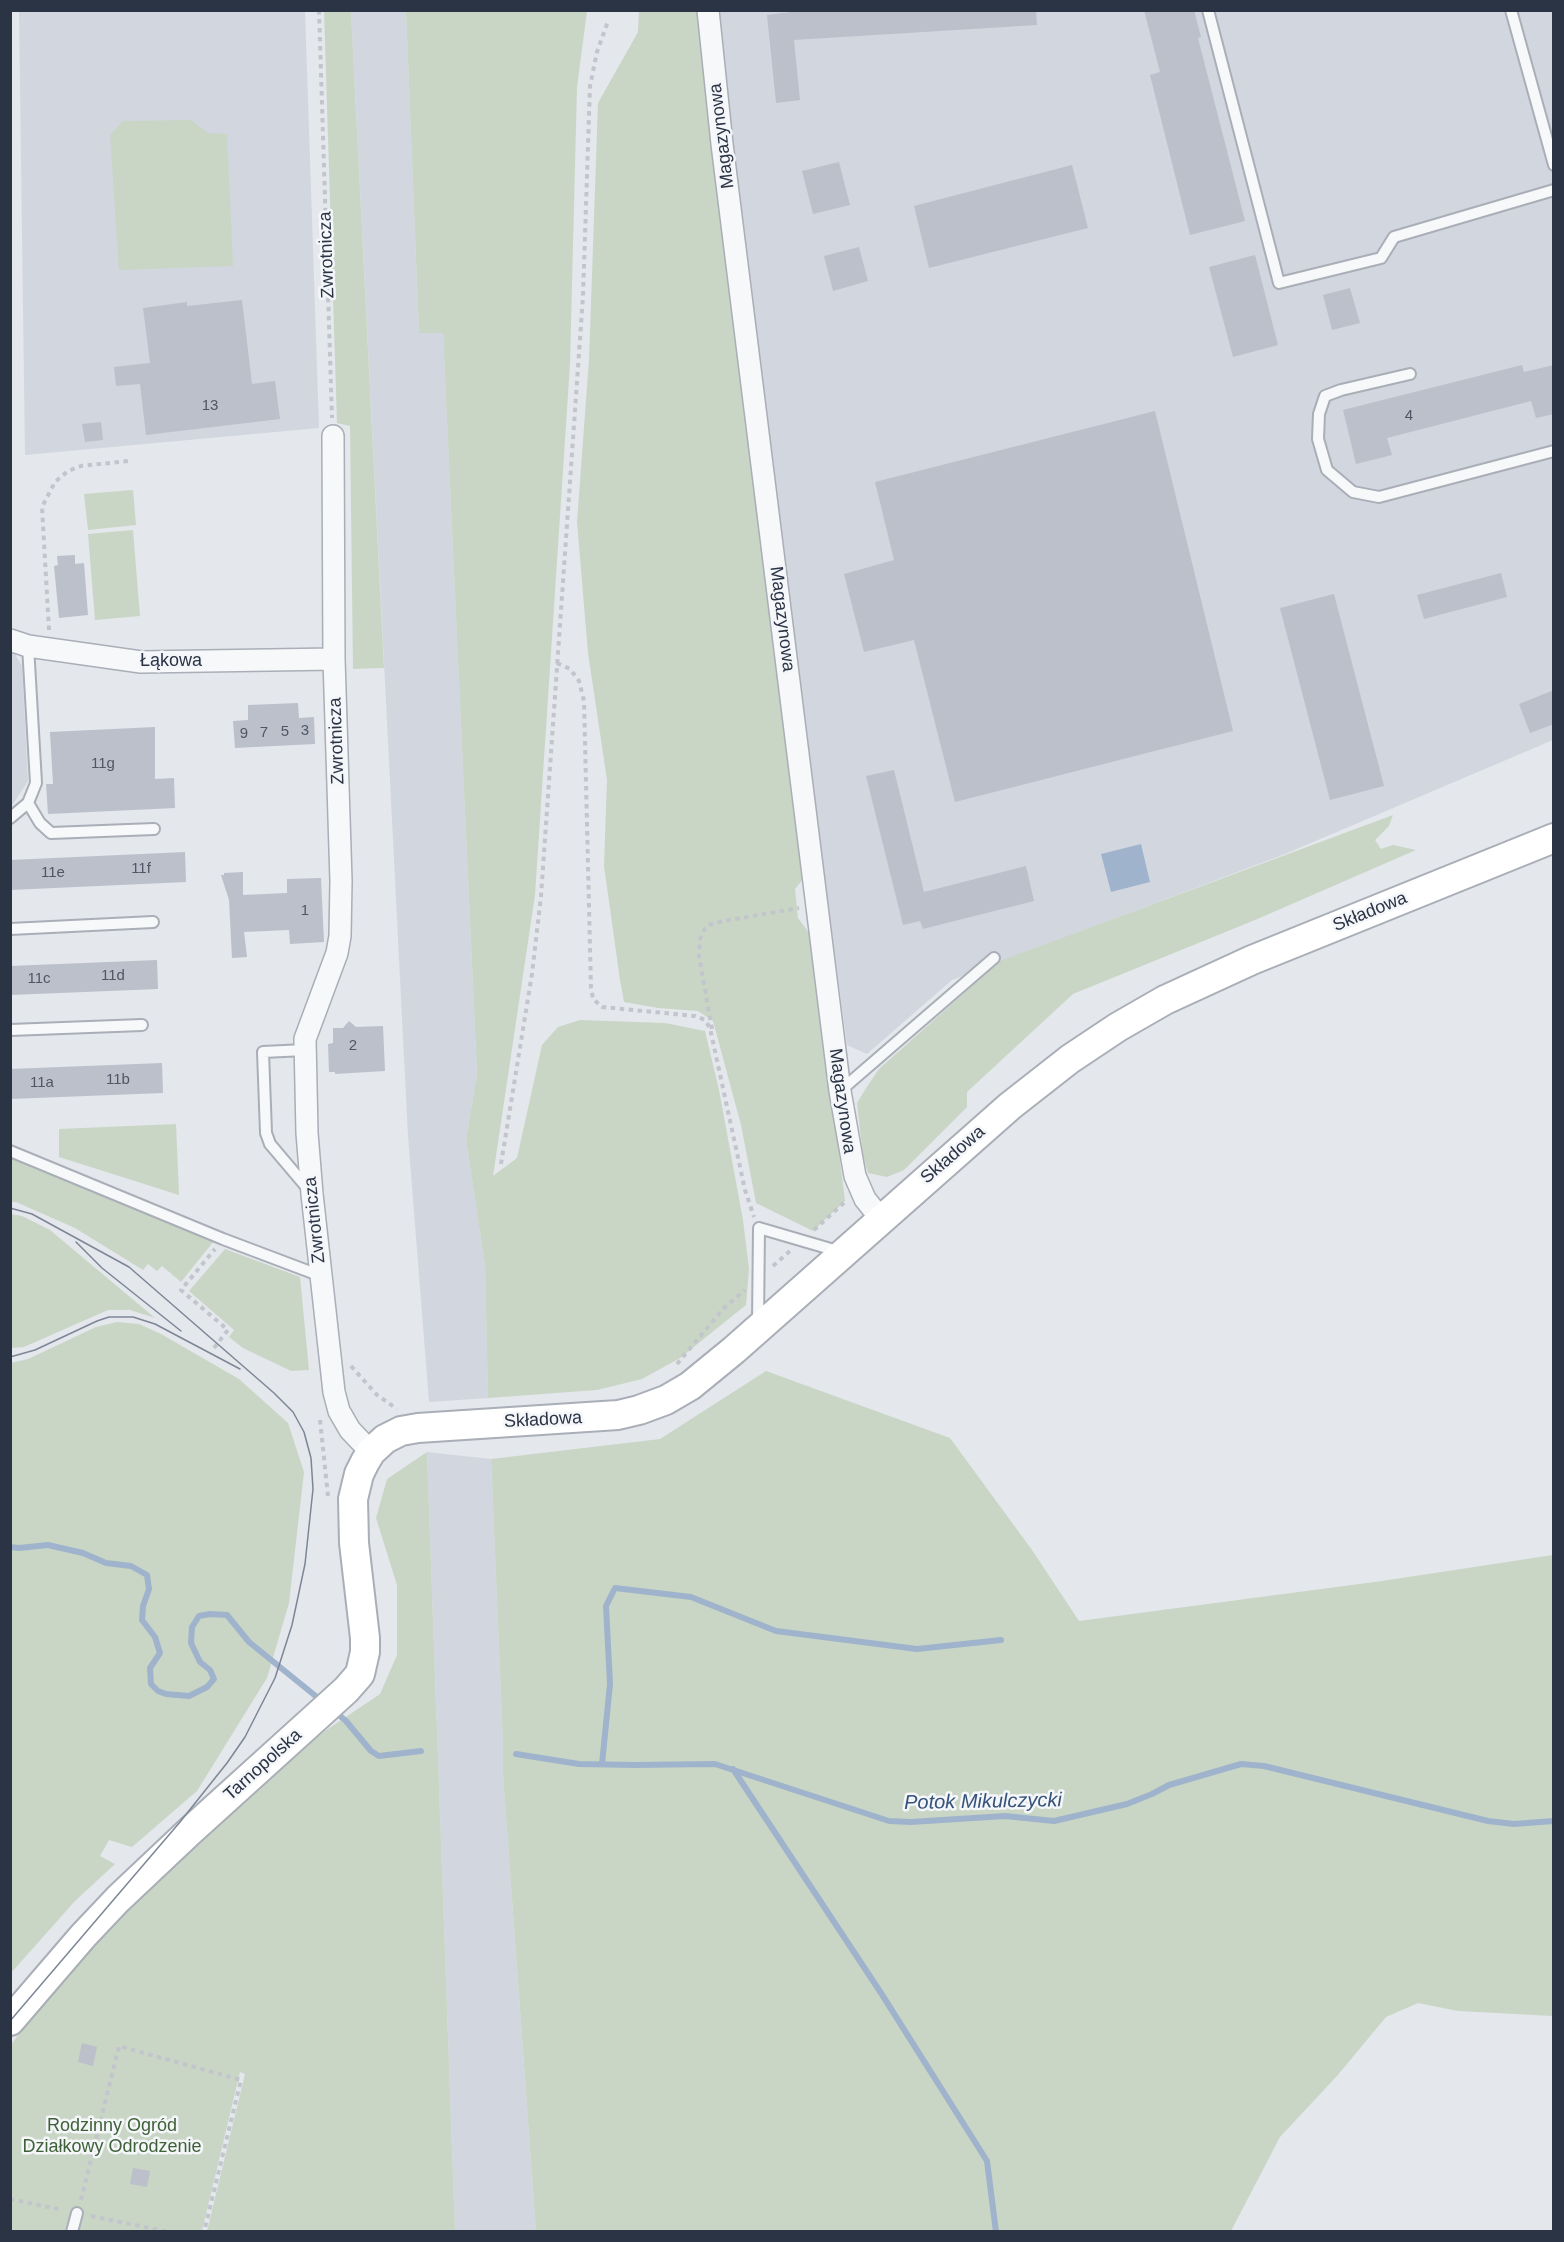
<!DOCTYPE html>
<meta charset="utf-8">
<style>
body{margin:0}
#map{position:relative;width:1564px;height:2242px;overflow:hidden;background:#e4e7ec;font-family:Helvetica,sans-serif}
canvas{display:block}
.frame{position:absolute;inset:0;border:12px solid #2b3445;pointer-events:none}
</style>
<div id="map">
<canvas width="1564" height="2242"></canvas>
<div class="frame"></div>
</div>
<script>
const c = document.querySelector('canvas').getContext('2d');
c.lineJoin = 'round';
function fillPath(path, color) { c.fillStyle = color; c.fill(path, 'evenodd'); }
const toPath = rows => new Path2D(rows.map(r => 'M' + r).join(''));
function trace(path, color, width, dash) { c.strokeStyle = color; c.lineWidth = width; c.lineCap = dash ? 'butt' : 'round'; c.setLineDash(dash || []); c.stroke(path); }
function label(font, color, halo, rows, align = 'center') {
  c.font = font + ' Helvetica,sans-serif'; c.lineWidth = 5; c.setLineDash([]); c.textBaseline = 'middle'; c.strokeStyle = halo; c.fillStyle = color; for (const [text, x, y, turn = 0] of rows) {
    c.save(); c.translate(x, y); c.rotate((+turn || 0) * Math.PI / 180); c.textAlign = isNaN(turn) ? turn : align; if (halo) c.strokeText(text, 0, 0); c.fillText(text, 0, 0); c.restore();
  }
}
const built = toPath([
 [19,11,305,11,319,428,25,455],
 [351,11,406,11,419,333,443,332,477,1074,466,1140,485,1265,488,1398,429,1402,408,1136],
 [718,11,1553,11,1553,740,1285,854,952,980,867,1054,847,1045,772,481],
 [11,653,15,654,22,666,28,781,11,807],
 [427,1452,491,1459,503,1742,503,1775,536,2231,455,2231]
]);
const green = toPath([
 [324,11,351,11,384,668,353,669,350,426,337,423],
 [406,11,587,11,577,87,570,364,535,895,493,1176,517,1158,542,1045,558,1027,580,1020,665,1023,705,1031,719,1090,743,1220,749,1269,746,1305,680,1358,642,1379,597,1390,488,1398,485,1265,466,1140,477,1074,443,333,419,333],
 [639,11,700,11,716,180,804,878,795,889,798,918,812,937,845,1201,813,1231,756,1203,741,1125,713,1021,698,1011,658,1008,624,1002,620,980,604,866,607,780,588,653,577,522,589,360,598,103,638,32],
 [191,120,208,133,227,134,233,266,119,270,110,135,123,121],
 [133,490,136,525,88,530,84,494],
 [133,530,140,616,95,620,88,534],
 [1393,815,1389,826,1375,840,1381,849,1393,845,1416,850,1255,920,1073,994,967,1092,967,1107,904,1170,887,1177,868,1173,863,1156,857,1103,868,1085,879,1069,1000,961],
 [176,1124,179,1195,59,1157,59,1129],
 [11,1159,17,1160,214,1241,181,1282,162,1266,157,1271,148,1264,143,1270,75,1228,16,1202,11,1202],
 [11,1214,22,1216,50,1230,155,1318,130,1310,108,1310,24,1347,11,1348],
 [225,1249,300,1277,309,1370,291,1371,243,1348,229,1337,234,1330,189,1291],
 [117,1322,139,1324,161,1334,239,1379,288,1423,304,1472,289,1603,267,1678,197,1791,132,1847,109,1840,100,1856,115,1864,75,1901,11,1973,11,1363,28,1359,96,1327],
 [766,1371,950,1438,1032,1550,1079,1621,1382,1581,1553,1555,1553,2016,1458,2011,1418,2003,1386,2017,1337,2076,1280,2137,1231,2231,536,2231,503,1775,503,1742,491,1459,660,1439],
 [427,1452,455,2231,207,2231,245,2074,240,2072,202,2231,11,2231,10,2046,31,2018,146,1886,260,1782,325,1731,380,1694,397,1655,397,1585,376,1518,387,1479]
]);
const water = toPath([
 [1141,844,1150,882,1111,892,1101,854]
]);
const stream = toPath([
 [10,1547,19,1548,48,1545,83,1553,106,1563,131,1566,147,1575,149,1589,143,1606,142,1620,155,1637,160,1653,150,1668,151,1684,158,1691,166,1694,189,1696,207,1687,214,1679,210,1670,200,1662,191,1643,192,1627,199,1616,210,1614,227,1615,249,1642,323,1702],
 [333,1710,346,1721,371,1751,379,1756,421,1751],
 [516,1754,579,1764,635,1765,715,1764,889,1821,911,1822,1005,1816,1054,1821,1127,1804,1152,1794,1169,1785,1241,1764,1264,1766,1488,1821,1514,1824,1554,1821],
 [602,1764,610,1684,606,1606,615,1588,691,1597,776,1631,917,1649,1001,1640],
 [733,1769,881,1993,987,2161,996,2232]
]);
const building = toPath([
 [806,10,1036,10,1037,25,794,40,800,100,776,103,767,15],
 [1144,10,1194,10,1201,37,1198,38,1245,221,1190,235,1150,75,1160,72],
 [839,162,850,205,813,214,802,171],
 [1072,165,1088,228,929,268,914,206],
 [859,247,868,281,833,291,824,256],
 [1255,255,1278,345,1233,357,1209,267],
 [1350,288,1360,323,1332,330,1323,295],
 [242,300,252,384,275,381,280,419,146,435,140,384,116,386,114,367,150,363,143,308,187,302,187,306],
 [1522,365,1524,372,1554,365,1554,414,1536,418,1531,401,1387,438,1392,455,1356,464,1343,410],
 [1155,411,1233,731,955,802,914,640,864,652,844,574,894,560,875,482],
 [101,422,103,440,85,442,82,424],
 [75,555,75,564,84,563,88,615,59,618,54,566,58,565,57,556],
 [1501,573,1507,597,1424,619,1417,595],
 [1334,594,1384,786,1330,800,1280,608],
 [1554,690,1554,724,1530,733,1519,704],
 [298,703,299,718,314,717,315,744,235,748,233,721,248,720,248,705],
 [155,727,155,779,174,778,175,808,48,814,46,784,53,784,50,732],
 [894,770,924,892,1026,866,1034,901,923,929,920,921,903,925,866,776],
 [185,852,186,882,10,890,10,860],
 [243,872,243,895,287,893,287,879,321,878,324,942,290,944,289,930,244,932,247,957,232,958,229,900,221,875,224,875,224,873],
 [157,960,158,989,10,995,10,966],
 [349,1021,356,1027,383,1026,385,1071,335,1074,335,1072,329,1072,328,1044,333,1043,333,1028,343,1028],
 [162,1063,163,1093,10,1099,10,1069],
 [82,2043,97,2047,93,2066,78,2062],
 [133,2168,150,2171,147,2187,130,2184]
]);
const path = toPath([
 [319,10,332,418],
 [49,630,42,507,55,482,68,471,81,466,128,461],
 [557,663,570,669,579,681,584,701,591,988,593,999,602,1007,695,1016,705,1020,710,1028,745,1190,754,1217],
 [712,1029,699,956,700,939,704,930,711,924,724,921,799,908],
 [501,1164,532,974,541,896,583,296,590,86,597,52,608,21],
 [814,1230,846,1201],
 [773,1266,790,1251],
 [214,1348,228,1330,181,1290,215,1249],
 [677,1364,723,1309,745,1290],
 [351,1366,377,1395,397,1409],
 [320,1420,328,1496],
 [10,2199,63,2210],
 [81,2200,119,2046,241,2080,204,2232],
 [91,2216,169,2232]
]);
const lane = toPath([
 [1208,10,1279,283,1381,258,1394,237,1554,190],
 [1511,10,1554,165],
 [1410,374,1341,390,1325,396,1319,414,1318,439,1327,470,1353,492,1379,497,1554,451],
 [28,803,40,823,51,833,154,829],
 [10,818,28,803,36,783,28,646],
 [10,929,153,922],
 [10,1030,142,1025],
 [305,1050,263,1052,266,1133,270,1144,309,1190],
 [840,1091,994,958],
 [10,1151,223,1239,321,1276],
 [758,1322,759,1228,841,1252],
 [72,2232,77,2213]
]);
const street = toPath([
 [708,10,722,144,840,1091,855,1176,865,1199,881,1219],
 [333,436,334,659,341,881,340,936,337,953,305,1039,307,1133,312,1194,334,1392,339,1411,350,1430,371,1452],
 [10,640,28,646,141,662,334,659]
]);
const secondary = toPath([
 [10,2021,83,1936,118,1899,188,1833,346,1690,360,1674,365,1652,365,1638,354,1543,353,1499,359,1474,365,1462,371,1452,385,1439,401,1431,418,1428,618,1415,639,1410,666,1400,690,1386,734,1350,1010,1106,1070,1059,1118,1027,1165,1000,1252,960,1554,838]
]);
const tram = toPath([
 [10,1208,32,1214,129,1267,274,1393,293,1412,304,1432,311,1458,313,1489,305,1564,292,1625,275,1678,245,1737,227,1763,180,1822,10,2021],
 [76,1242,102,1268,181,1331],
 [10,1357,35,1350,97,1321,109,1317,133,1317,155,1324,240,1369]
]);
const numberNames = [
 ["13",210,406],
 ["4",1409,416],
 ["3",305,731],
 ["5",285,732],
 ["7",264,733],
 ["9",244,734],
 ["11g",103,764],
 ["11f",141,869],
 ["11e",53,873],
 ["1",305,911],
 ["11d",113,976],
 ["11c",39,979],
 ["2",353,1046],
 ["11b",118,1080],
 ["11a",42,1083]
];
const streetNames = [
 ["Magazynowa",722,136,-97],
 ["Zwrotnicza",327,255,-92],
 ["Magazynowa",782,619,83],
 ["Łąkowa",171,661],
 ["Zwrotnicza",337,741,-92],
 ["Składowa",1370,912,-22],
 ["Magazynowa",842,1101,82],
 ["Składowa",953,1155,-41],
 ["Zwrotnicza",315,1220,-96],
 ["Składowa",543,1420,-3],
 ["Tarnopolska",263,1765,-42]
];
const parkNames = [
 ["Rodzinny Ogród",112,2126],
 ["Działkowy Odrodzenie",112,2147]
];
const waterNames = [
 ["Potok Mikulczycki",983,1802,-1]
];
fillPath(built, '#d2d6de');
fillPath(green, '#c9d6c5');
fillPath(water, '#9fb4cc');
trace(stream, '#9fb4cc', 6);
fillPath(building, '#bbc0ca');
trace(lane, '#a9aeb7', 14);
trace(street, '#a9aeb7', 24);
trace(secondary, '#a9aeb7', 32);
trace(path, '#c2c5cb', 4, [4.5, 4.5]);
trace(lane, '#f7f8fa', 10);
trace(street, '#f7f8fa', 21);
trace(secondary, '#fff', 28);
trace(tram, '#7d8696', 1.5);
label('15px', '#4f5766', null, numberNames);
label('18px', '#2b3445', '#f4f6f9', streetNames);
label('18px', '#3f6138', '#f4f6f9', parkNames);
label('italic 20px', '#34527a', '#f4f6f9', waterNames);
</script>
